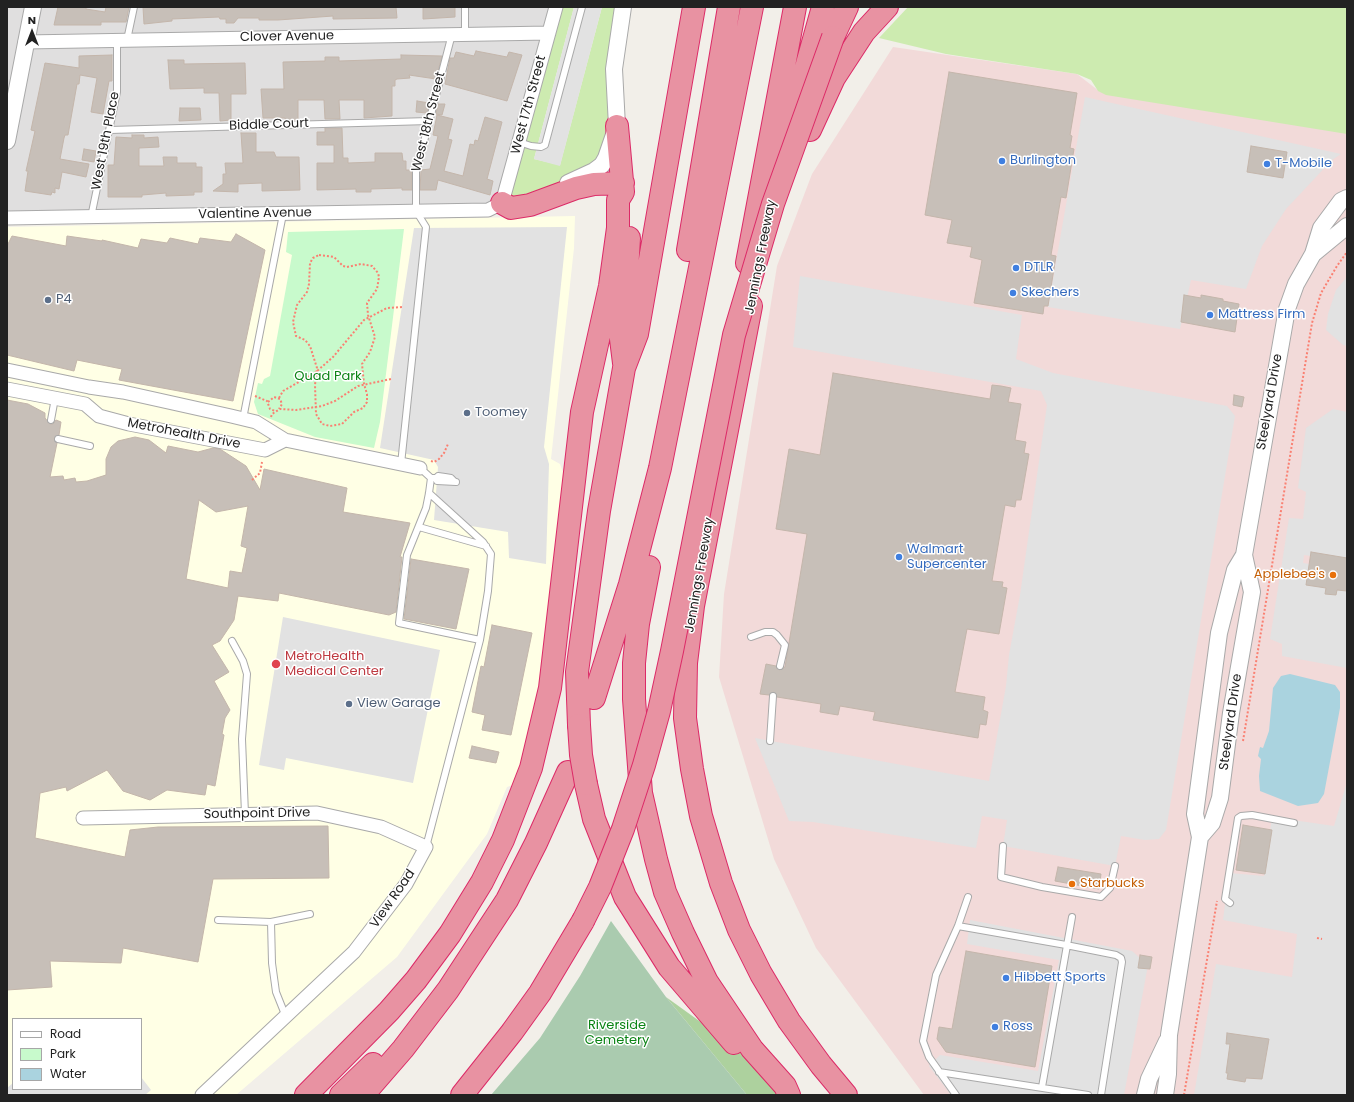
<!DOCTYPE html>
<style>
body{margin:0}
#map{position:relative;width:1354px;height:1102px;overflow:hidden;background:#f2efe9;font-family:Poppins,sans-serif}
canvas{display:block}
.frame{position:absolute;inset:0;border:8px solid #222;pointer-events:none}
.legend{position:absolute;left:12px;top:1018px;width:130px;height:72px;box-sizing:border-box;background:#fff;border:1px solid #a7a7a7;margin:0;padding:5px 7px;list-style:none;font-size:12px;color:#222}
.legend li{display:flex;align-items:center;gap:8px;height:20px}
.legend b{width:20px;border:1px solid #a7a7a7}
.north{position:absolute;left:12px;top:12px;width:40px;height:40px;-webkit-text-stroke:3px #fff;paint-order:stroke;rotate:0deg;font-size:11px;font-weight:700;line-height:16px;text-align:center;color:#222}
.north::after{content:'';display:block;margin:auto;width:14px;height:18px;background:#222;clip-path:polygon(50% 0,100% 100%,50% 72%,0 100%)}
</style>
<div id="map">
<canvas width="1354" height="1102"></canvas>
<div class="frame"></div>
<ul class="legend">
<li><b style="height:5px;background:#fff"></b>Road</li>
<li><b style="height:11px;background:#c8facc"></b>Park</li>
<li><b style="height:11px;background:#aad3df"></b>Water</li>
</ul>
<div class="north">N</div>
</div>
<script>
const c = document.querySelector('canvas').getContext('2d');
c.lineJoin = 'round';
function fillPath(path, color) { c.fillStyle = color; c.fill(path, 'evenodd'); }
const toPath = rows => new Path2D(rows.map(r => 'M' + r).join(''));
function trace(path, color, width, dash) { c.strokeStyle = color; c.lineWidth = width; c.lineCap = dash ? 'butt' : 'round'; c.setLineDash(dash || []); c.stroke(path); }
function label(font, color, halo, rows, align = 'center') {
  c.font = font + ' Poppins,sans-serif'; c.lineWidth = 3; c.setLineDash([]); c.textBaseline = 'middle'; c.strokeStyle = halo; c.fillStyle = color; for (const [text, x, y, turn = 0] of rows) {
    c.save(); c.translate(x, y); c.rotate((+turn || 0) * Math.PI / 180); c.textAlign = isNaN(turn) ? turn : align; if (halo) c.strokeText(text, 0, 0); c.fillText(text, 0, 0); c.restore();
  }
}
const residential = toPath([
 [7,7,556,7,500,209,7,218]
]);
const commercial = toPath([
 [893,47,1077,74,1099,91,1347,130,1347,1095,924,1095,816,948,774,859,719,677,724,594,777,266,812,174]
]);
const education = toPath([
 [575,216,574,248,551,459,560,464,564,475,542,678,523,764,513,785,507,787,487,834,397,957,236,1095,7,1095,7,227],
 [13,1019,141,1019,141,1089,13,1089]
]);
const grass = toPath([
 [556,7,574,7,534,159,560,165,602,7,624,7,608,127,585,195,575,201,562,205,500,209],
 [908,7,1347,7,1347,134,1106,95,1098,91,1091,80,1077,74,946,54,879,38]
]);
const forest = toPath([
 [666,997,741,1051,784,1095,747,1095]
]);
const cemetery = toPath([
 [611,921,666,997,747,1095,491,1095,540,1038,580,976]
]);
const park = toPath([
 [404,229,380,422,374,448,315,437,258,414,254,402,258,383,262,384,264,379,270,376,292,255,286,252,288,232]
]);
const parking = toPath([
 [574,7,602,7,560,166,534,159],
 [1085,97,1341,154,1332,160,1286,209,1262,246,1246,289,1191,280,1180,329,1048,307],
 [567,227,544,447,549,464,546,564,509,558,508,532,434,520,438,467,434,460,380,448,414,228],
 [800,276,1022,315,1016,359,1053,373,1227,406,1235,416,1166,830,1159,839,1145,840,1121,836,1115,866,1003,846,1007,820,982,816,976,848,813,822,789,821,755,738,989,781,1006,686,1009,655,1020,595,1047,405,1041,391,793,347],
 [1347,277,1347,346,1343,345,1326,330,1328,314,1336,290],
 [1333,409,1347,412,1347,558,1312,552,1311,556,1304,555,1303,563,1309,564,1306,585,1326,588,1326,594,1336,595,1337,590,1347,591,1347,668,1282,656,1282,644,1270,639,1289,518,1303,519,1306,492,1298,488,1306,428],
 [283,617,440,650,413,783,286,758,284,770,259,765],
 [1347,782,1347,1095,1194,1095,1216,964,1292,977,1297,934,1223,920,1229,873,1264,876,1272,817,1334,826],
 [1227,1033,1269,1039,1262,1079,1246,1078,1245,1082,1227,1079,1228,1073,1226,1072,1230,1044,1226,1044],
 [970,920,1132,951,1148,965,1124,1095,951,1095,929,1066,940,1055,1038,1071,1059,960,967,944],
 [141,1077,151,1090,145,1095,7,1095,7,1088,13,1083,13,1089,141,1089]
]);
const water = toPath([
 [1290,674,1335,685,1340,692,1340,708,1324,794,1318,803,1298,806,1260,791,1259,776,1261,759,1258,756,1260,747,1263,748,1269,731,1273,688,1281,676]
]);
const building = toPath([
 [58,7,86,7,86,9,105,12,106,7,129,7,126,22,101,22,101,25,54,25,58,7],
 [143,7,396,7,397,18,333,19,333,16,278,20,259,20,259,18,238,18,234,23,226,23,226,19,220,19,219,17,172,19,172,21,144,24,143,7],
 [423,7,455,7,455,17,423,19,423,7],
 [476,51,507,57,509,52,522,55,507,101,445,84,450,58,454,58,456,52,474,56,476,51],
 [112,55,112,81,109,81,103,114,91,112,97,78,80,75,79,84,77,84,68,135,65,135,64,138,60,159,89,164,86,177,62,172,59,189,55,188,55,193,52,192,51,195,25,191,28,171,26,171,35,131,31,130,45,63,79,68,79,56,112,55],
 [401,55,442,56,436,79,409,75,410,78,397,79,395,80,395,86,392,86,392,116,364,118,364,100,339,100,340,119,325,119,324,100,298,100,298,120,285,121,285,118,263,118,261,89,284,89,283,62,325,61,325,57,339,57,339,61,401,59,401,55],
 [168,60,184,60,184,64,245,63,246,94,231,94,231,120,220,121,219,93,204,93,204,88,170,89,168,60],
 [949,72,1077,93,1070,135,1072,136,1070,148,1074,149,1066,198,1061,197,1051,255,1056,256,1048,306,1044,306,1043,314,974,303,982,260,970,257,972,247,947,243,952,220,925,215,949,72],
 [417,101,429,103,427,113,416,112,417,101],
 [438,104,445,104,442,115,436,114,438,104],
 [180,108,200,108,201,120,179,121,180,108],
 [437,115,453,119,448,139,452,140,444,171,463,176,470,144,474,145,475,140,478,141,485,117,502,122,487,179,493,181,490,195,438,180,436,190,420,190,421,170,430,169,438,136,433,135,437,115],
 [325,128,342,128,343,158,348,158,348,163,375,162,375,153,402,153,403,161,406,161,406,170,412,170,412,190,402,190,402,188,371,189,371,192,356,192,356,189,317,190,317,163,334,163,334,145,317,145,317,132,325,132,325,128],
 [241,133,256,133,256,152,274,152,276,157,299,157,300,190,262,191,262,183,238,184,238,192,213,191,223,184,223,174,226,174,225,163,243,163,241,133],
 [132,135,144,135,144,138,158,137,159,147,139,148,139,166,164,166,163,157,177,157,177,163,196,163,196,167,202,167,202,192,194,192,194,195,166,196,166,193,142,195,142,197,108,197,108,165,114,165,116,137,132,138,132,135],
 [1251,146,1287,152,1283,178,1247,172,1251,146],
 [84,149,96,151,94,162,82,160,84,149],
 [236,234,265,250,233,401,119,380,122,369,77,360,74,371,7,355,7,246,12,236,66,246,67,236,102,241,102,240,138,248,141,239,167,243,170,238,198,244,200,238,231,242,236,234],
 [1184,295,1201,298,1201,295,1223,299,1223,301,1239,304,1235,332,1181,322,1184,295],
 [833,373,990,399,992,385,1001,386,1011,388,1008,402,1021,404,1015,440,1026,442,1024,453,1029,454,1021,500,1016,500,1015,507,1005,505,992,581,1003,582,1002,587,1007,588,999,634,967,629,955,692,985,697,983,710,988,712,986,725,980,724,978,738,873,720,875,712,840,706,838,715,820,712,821,704,777,697,774,692,769,695,760,694,766,664,776,666,779,670,785,667,807,534,776,529,789,449,820,455,833,373],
 [1234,395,1244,397,1242,407,1233,405,1234,395],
 [7,400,28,404,45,413,45,418,50,424,53,424,56,420,61,422,59,435,54,438,57,443,50,477,63,476,64,480,75,478,76,482,87,481,106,475,106,459,111,447,118,441,135,437,149,440,166,453,168,446,198,452,213,448,220,449,246,466,260,490,264,469,347,488,343,512,410,523,400,557,402,557,396,612,389,615,279,593,278,601,238,596,234,620,220,641,212,645,229,672,214,681,230,710,225,718,222,734,224,735,215,786,207,784,205,795,167,790,150,800,123,791,107,770,67,791,66,787,40,793,35,838,125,857,130,830,158,827,328,826,329,878,213,879,198,962,123,948,121,963,50,961,52,987,7,990,7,400],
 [199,500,216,512,248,506,241,546,247,548,242,573,230,571,228,588,186,579,199,500],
 [1311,552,1347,558,1347,591,1337,590,1336,595,1325,594,1326,588,1306,585,1311,552],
 [411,559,469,569,456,629,404,619,411,559],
 [492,625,532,633,511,735,482,730,485,715,472,712,481,666,484,667,492,625],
 [472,746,499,752,496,763,469,758,472,746],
 [1243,825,1272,830,1265,874,1236,870,1243,825],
 [1058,867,1101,874,1099,889,1055,881,1058,867],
 [966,951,1052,966,1035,1067,946,1052,937,1039,939,1027,952,1029,966,951],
 [1140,955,1152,957,1150,969,1138,968,1140,955],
 [1227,1033,1269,1039,1262,1079,1246,1078,1245,1082,1227,1079,1228,1073,1226,1073,1230,1044,1226,1044,1227,1033]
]);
const path = toPath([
 [319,255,334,257,343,266,347,267,361,264,372,266,378,273,379,277,377,289,367,303,368,315,375,337,370,352,362,364,364,384,367,394,367,402,363,408,354,412,342,424,330,426,322,424,316,414,315,385,317,368,310,346,305,340,296,336,293,322,297,305,307,292,309,284,310,263,313,258,319,255],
 [255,396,267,401,270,409,275,411],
 [279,398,283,391,316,372,333,357,364,320,387,308,402,307],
 [268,402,274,397,280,399,282,404,279,409],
 [271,417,272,414,280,409,296,410,322,406,335,401,358,386,391,379],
 [431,461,434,462,439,459,444,453,448,444],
 [252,480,260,473,262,462],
 [1243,741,1312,323,1321,293,1337,266,1347,252],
 [1317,938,1322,939],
 [1184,1095,1217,901]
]);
const service = toPath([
 [465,7,465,34],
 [127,40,134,7],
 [110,130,429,121],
 [519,142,531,146,541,147,545,145,582,7],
 [91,217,117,92,117,41],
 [243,419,283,214],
 [51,420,55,398],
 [58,439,90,446],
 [401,464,426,227,416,211,416,172,452,34],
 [420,468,431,478,429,493,426,508,407,555,399,623,480,640],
 [431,478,436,478,438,476,445,477,451,478,454,481],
 [436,478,437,481,456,482],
 [419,527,486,546],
 [751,637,765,632,773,632,777,635,785,645,780,666],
 [232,641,243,661,247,674,242,739,245,814],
 [770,741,773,696],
 [1003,846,1001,877,1042,887,1101,897,1110,888,1115,866],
 [426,847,480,640,488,591,491,554,483,542,429,493],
 [1230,903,1225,899,1238,818,1241,816,1252,815,1294,823],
 [218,920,271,922,272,963,276,992,286,1017],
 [271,922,310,914],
 [958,926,1066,945,1116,955,1121,958,1122,962,1101,1095],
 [939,1072,1088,1095],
 [1042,1087,1072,917],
 [956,1095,929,1057,923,1041,936,975,958,926,968,897]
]);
const minor = toPath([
 [25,42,549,33],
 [7,218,488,210,502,203,556,7],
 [7,370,89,387,123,392,231,416,256,422,285,440,420,468],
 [7,389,85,404,99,416,129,424,265,450,285,440],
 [83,818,317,813,381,827,426,847,406,884,354,952,202,1095]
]);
const tertiary = toPath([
 [7,141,33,7],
 [568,183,594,171,602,165,606,158,617,126,614,69,623,7],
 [1313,254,1347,226],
 [1200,837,1212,823,1220,798,1231,713,1252,592,1244,555],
 [1145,1095,1149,1079,1167,1041],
 [1165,1095,1168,1074,1169,1035,1200,837,1195,814,1219,633,1235,570,1244,555,1287,309,1296,284,1313,254,1321,228,1341,201,1347,198]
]);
const motorway = toPath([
 [833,37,847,7],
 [810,130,834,78,864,32,887,7],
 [781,157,823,7],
 [502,203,511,208,530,205,576,188,594,184,623,183],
 [688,250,729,7],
 [747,263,795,7],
 [751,306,693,606,686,663,685,718,692,769,701,816,721,883,739,930,761,974,789,1021,821,1065,846,1095],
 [624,363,620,331,626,287,629,238],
 [649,567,638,624,634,663,634,699,641,793,656,859,665,892,683,933,707,982,752,1049,785,1086,789,1095],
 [594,698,630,584,660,468,752,7],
 [579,725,577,672,599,511,624,368,637,334,694,7],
 [586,784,594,819,625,897,669,967,734,1043],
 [306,1095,389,1011,416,980,450,934,482,882,503,840,531,768,550,688,582,412,610,286,618,228,618,200,623,192,617,126],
 [341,1095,373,1064],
 [363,1095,403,1049,448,990,507,900,536,843,568,772],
 [462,1095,512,1032,540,993,583,921]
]);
const motorwayBridge = toPath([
 [579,725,581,755,586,784],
 [583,921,600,887,623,829,644,765,659,711,672,651,734,335,773,204,833,37]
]);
const markers = [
 [1002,161,4,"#3f7fe0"],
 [1267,164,4,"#3f7fe0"],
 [1016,268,4,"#3f7fe0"],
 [1013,293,4,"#3f7fe0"],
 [48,300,4,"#5c6f8a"],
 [1210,315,4,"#3f7fe0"],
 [467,413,4,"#5c6f8a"],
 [899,557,4,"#3f7fe0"],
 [1333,575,4,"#e8710a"],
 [276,664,5,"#e0444e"],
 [349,704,4,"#5c6f8a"],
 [1072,884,4,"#e8710a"],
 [1006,978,4,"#3f7fe0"],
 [995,1027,4,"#3f7fe0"]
];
const streetNames = [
 ["Clover Avenue",287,37,-1],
 ["West 17th Street",529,105,-75],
 ["West 18th Street",429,122,-76],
 ["Biddle Court",269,125,-2],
 ["West 19th Place",106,141,-79],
 ["Valentine Avenue",255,214,-1],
 ["Jennings Freeway",761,257,-79],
 ["Steelyard Drive",1270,402,-80],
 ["Metrohealth Drive",184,434,11],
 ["Jennings Freeway",700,575,-80],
 ["Steelyard Drive",1231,722,-82],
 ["Southpoint Drive",257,814,-1],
 ["View Road",393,899,-55]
];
const shopNames = [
 ["Burlington",1010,161],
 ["T-Mobile",1275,164],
 ["DTLR",1024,268],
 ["Skechers",1021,293],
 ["Mattress Firm",1218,315],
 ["Walmart",907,550],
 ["Supercenter",907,565],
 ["Hibbett Sports",1014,978],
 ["Ross",1003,1027]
];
const serviceNames = [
 ["P4",56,300],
 ["Toomey",475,413],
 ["View Garage",357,704]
];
const parkNames = [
 ["Quad Park",328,377],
 ["Riverside",617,1026],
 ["Cemetery",617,1041]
];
const foodNames = [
 ["Applebee's",1325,575],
 ["Starbucks",1080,884,"left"]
];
const healthNames = [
 ["MetroHealth",285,657],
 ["Medical Center",285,672]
];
fillPath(residential, '#e0dfdf');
fillPath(commercial, '#f2dad9');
fillPath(education, '#ffffe5');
fillPath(grass, '#cdebb0');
fillPath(forest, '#add19e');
fillPath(cemetery, '#aacbaf');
fillPath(park, '#c8facc');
fillPath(parking, '#e2e2e2');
fillPath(water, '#aad3df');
fillPath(building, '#c7bfb8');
trace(building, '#c4b6ab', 1);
trace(service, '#a9a9a9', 8);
trace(minor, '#a9a9a9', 15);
trace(tertiary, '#a9a9a9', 18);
trace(motorway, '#dc2a67', 24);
trace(path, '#fa8072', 2, [2, 2]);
trace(service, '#fff', 6);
trace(minor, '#fff', 13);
trace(tertiary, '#fff', 16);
trace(motorway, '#e892a2', 22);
trace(motorwayBridge, '#dc2a67', 24, []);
trace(motorwayBridge, '#e892a2', 22);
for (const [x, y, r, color] of markers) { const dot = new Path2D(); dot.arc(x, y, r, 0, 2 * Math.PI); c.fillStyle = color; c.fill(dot); trace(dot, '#fff', 1.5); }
label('13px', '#222', '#fff', streetNames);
label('13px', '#366cbe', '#fff', shopNames, 'left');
label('13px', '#4e5e75', '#fff', serviceNames, 'left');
label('13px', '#0c8416', '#fff', parkNames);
label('13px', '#c56008', '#fff', foodNames, 'right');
label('13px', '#be3a42', '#fff', healthNames, 'left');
</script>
